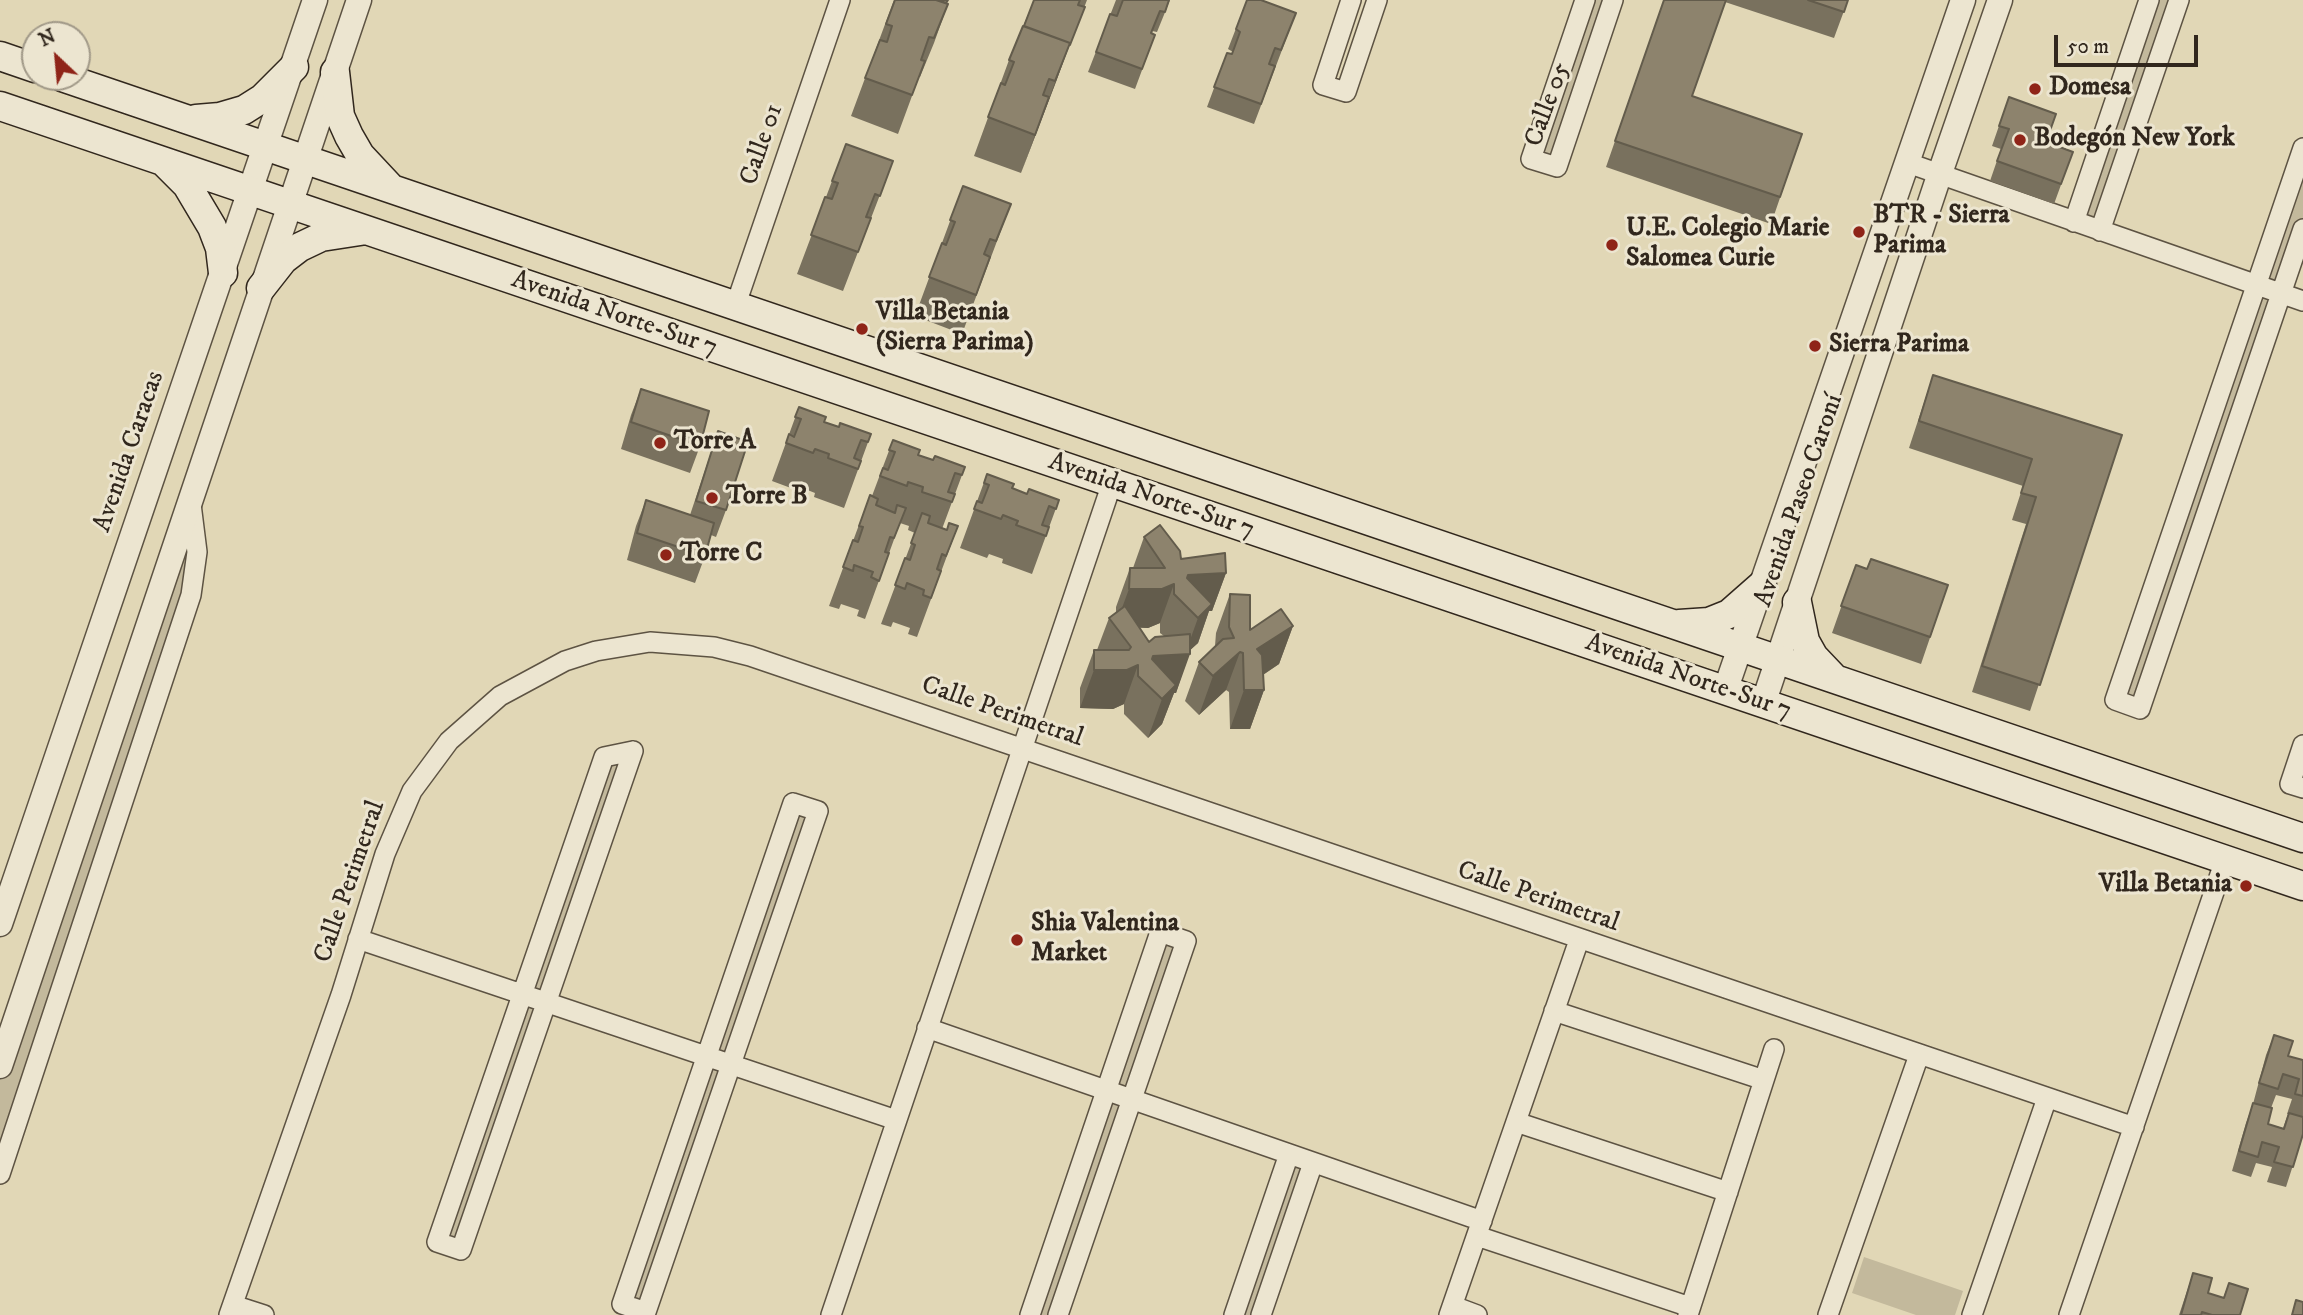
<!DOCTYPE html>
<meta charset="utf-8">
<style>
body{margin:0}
#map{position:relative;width:2303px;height:1315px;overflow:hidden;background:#e1d7b6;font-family:"IM FELL DW Pica",serif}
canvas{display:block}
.north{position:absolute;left:21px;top:21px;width:70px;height:70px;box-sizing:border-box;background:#ece5d0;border:2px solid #a19988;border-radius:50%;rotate:334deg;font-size:19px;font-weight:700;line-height:28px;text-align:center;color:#31271d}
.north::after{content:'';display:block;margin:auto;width:24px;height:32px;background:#8f2418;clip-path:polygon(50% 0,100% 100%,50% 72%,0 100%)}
.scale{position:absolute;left:2054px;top:35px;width:144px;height:32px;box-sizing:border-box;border:4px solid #31271d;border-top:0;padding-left:9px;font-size:21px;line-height:24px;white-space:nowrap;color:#31271d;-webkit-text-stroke:5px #ece5d0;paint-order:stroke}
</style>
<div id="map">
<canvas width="2303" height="1315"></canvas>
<div class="north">N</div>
<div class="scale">50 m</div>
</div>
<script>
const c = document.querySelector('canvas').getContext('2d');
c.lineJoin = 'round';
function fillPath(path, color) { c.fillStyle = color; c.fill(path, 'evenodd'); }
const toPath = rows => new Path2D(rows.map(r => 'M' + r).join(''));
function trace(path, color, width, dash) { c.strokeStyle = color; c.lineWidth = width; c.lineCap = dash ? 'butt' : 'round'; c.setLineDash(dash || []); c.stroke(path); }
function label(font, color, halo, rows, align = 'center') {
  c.font = font + ' "IM FELL DW Pica",serif'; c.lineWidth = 6; c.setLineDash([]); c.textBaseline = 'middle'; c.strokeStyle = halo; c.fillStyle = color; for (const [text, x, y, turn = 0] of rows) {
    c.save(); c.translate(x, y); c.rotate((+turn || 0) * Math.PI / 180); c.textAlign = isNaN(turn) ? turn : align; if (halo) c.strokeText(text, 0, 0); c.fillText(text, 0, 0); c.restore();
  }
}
const green = toPath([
 [1585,0,1613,0,1557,167,1531,159],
 [2149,0,2179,0,2100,231,2074,222],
 [2303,148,2303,229,2140,709,2115,700],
 [190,500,197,552,0,1174,0,1066],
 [633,751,461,1250,437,1242,604,757],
 [793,803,818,811,646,1312,622,1304],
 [1160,932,1186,941,1058,1315,1030,1315],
 [1289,1154,1313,1163,1261,1315,1234,1315],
 [1864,1257,1963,1291,1955,1315,1916,1315,1852,1293]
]);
const minor = toPath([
 [1351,0,1323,85,1346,92,1377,0],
 [1585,0,1531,159,1557,167,1613,0],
 [2303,148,2115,700,2140,709,2303,229],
 [1908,163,2303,301],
 [2074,222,2149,0],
 [2100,231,2179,0],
 [735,307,840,0],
 [2303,745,2290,784,2303,788],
 [633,751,461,1250,437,1242,604,757,633,751],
 [793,803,818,811,646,1312,622,1304,793,803],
 [358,939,896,1120],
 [1554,1011,1764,1080],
 [927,1028,1482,1221],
 [1516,1122,1728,1192],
 [0,1174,191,595,197,552,191,504],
 [1477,1236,1690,1307],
 [233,1305,264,1315],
 [1453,1306,1477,1315],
 [229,1315,341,995,385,854,412,791,449,741,500,696,565,661,596,651,650,642,714,647,750,656,2134,1127],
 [831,1315,1112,483],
 [1030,1315,1160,932,1186,941,1058,1315],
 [1234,1315,1289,1154],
 [1261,1315,1313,1163],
 [1449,1315,1579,940],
 [1688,1315,1774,1049],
 [1828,1315,1919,1055],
 [1972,1315,2047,1098],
 [2069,1315,2225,860]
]);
const tertiary = toPath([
 [1725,691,1963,0],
 [1763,704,1939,176,2000,0],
 [0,924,315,0],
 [0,1066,359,0]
]);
const secondary = toPath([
 [0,56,35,68],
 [335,72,340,116,349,136,360,155,389,186],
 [62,77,2303,838],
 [0,106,2303,886],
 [196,119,220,117,244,110,263,98,294,67],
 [166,164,187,185,212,227,220,248,223,273],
 [261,288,283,260,300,247,321,237,360,231],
 [1797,602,1805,641,1814,657,1833,677],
 [1679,624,1709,622,1729,614,1762,585]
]);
const wall = toPath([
 [894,0,948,0,946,4,948,4,934,43,920,77,919,77,898,134,851,116],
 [1034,0,1087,0,1021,173,974,156,1009,60],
 [1116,0,1170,0,1157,32,1152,31,1151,33,1155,35,1135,89,1088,72],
 [1247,0,1296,13,1254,124,1207,107,1227,53,1232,54,1233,52,1228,49],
 [1664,0,1848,0,1834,38,1725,2,1692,96,1802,134,1771,224,1606,167],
 [2009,97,2046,142,2073,152,2054,204,1990,181,2001,149,1992,146],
 [846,144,893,161,843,291,797,274],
 [963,186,1011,204,962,334,915,316],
 [1933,375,2122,435,2030,711,1972,692,2026,524,2012,520,2023,486,1909,448],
 [641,389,700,446,690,473,621,449,631,415],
 [799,407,824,422,839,427,871,434,844,508,814,497,815,493,800,487,799,491,772,481],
 [718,431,726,510,716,537,711,535,705,556,695,583,627,560,636,526,646,500,690,515],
 [893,440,918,455,933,460,965,467,942,529,947,530,958,526,917,637,908,634,910,628,893,622,891,627,881,624,915,533,908,530,909,526,900,523,865,619,857,616,859,610,841,604,839,609,829,606,870,495,872,496],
 [987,474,1013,488,1027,494,1059,500,1032,574,1002,563,1003,559,989,554,987,558,960,548],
 [1144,537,1181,559,1226,573,1212,611,1209,611,1198,643,1190,650,1176,693,1174,693,1162,724,1148,738,1124,714,1124,704,1113,709,1080,708,1080,688,1094,650,1097,650,1109,618,1116,613,1116,607,1130,568,1133,568],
 [1160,623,1160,633,1164,636,1149,642,1139,627,1148,628],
 [1856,565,1867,569,1948,585,1921,664,1832,633],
 [1230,594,1250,630,1293,626,1279,664,1263,675,1264,690,1250,729,1230,729,1229,692,1226,690,1199,715,1185,701,1199,662,1215,646,1216,633],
 [2274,1035,2288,1056,2303,1060,2303,1134,2286,1187,2267,1182,2272,1167,2256,1163,2251,1177,2232,1171,2246,1123,2253,1104,2266,1055],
 [2276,1095,2292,1099,2287,1114,2288,1114,2283,1128,2268,1124,2271,1108],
 [2193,1273,2208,1293,2223,1298,2229,1283,2240,1315,2179,1315]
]);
const shadedWall = toPath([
 [1070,43,1056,82,1021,173,1035,135],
 [1226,573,1212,611,1209,611,1198,643,1186,654,1190,654,1176,693,1174,693,1162,724,1148,738,1162,699,1144,681,1153,656,1185,654,1198,618,1179,599,1188,575],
 [1174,584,1160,623,1148,628,1115,627,1129,589],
 [1293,626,1279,664,1243,688,1257,649],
 [1240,652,1226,690,1199,715,1213,676],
 [1138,665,1124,704,1113,709,1080,708,1094,670],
 [1244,690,1264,690,1250,729,1230,729]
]);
const building = toPath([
 [895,0,936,0,948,4,934,38,929,37,921,60,925,61,912,95,865,78,880,40,887,42,892,26,886,24,895,0],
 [938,0,948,0,946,3,938,0],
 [1034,0,1080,0,1078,5,1085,7,1070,45,1070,43,1024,26,1034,0],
 [1123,0,1169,0,1165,12,1160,11,1151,33,1155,35,1142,69,1096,52,1110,14,1117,16,1123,0],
 [1247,0,1261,0,1296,13,1281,50,1275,48,1269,64,1275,66,1261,104,1214,87,1227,53,1232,54,1240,32,1236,29,1247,0],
 [1664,0,1726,0,1692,96,1802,134,1780,197,1615,141,1664,0],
 [1808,0,1848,0,1844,12,1808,0],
 [1023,26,1070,43,1055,81,1049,79,1043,95,1049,97,1035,135,988,117,1001,83,1005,85,1014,62,1009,60,1023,26],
 [2009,97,2056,114,2046,142,2073,152,2061,184,1997,161,2009,129,1999,126,2009,97],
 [846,144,893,161,880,196,875,194,866,217,871,218,858,252,811,235,825,197,832,199,838,183,832,181,846,144],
 [963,186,1011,204,996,241,990,239,984,254,990,257,976,295,929,277,942,243,946,245,955,222,950,220,963,186],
 [1933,375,2122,435,2040,685,1982,666,2036,497,2021,493,2032,459,1919,421,1933,375],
 [641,389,709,411,700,446,631,422,641,389],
 [799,407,826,417,824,422,839,427,840,423,871,434,868,442,861,440,854,458,861,461,858,469,828,458,829,454,815,449,813,453,786,443,789,434,794,437,801,419,795,417,799,407],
 [718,431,748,442,726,510,696,501,718,431],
 [893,440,920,450,918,455,933,460,935,456,965,467,962,475,955,473,948,492,955,494,952,502,922,492,923,487,908,482,907,486,880,476,883,468,888,470,895,452,889,450,893,440],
 [987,474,1014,484,1012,488,1027,494,1029,489,1059,500,1056,509,1049,506,1042,525,1049,527,1046,536,1016,525,1018,521,1003,515,1001,519,974,509,977,501,982,503,989,485,984,483,987,474],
 [870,495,878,499,876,505,895,513,897,505,906,508,894,538,890,537,885,552,889,553,879,581,871,577,873,572,854,565,853,571,843,567,853,540,858,542,863,527,859,526,870,495],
 [646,500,714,523,705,556,637,533,646,500],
 [922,513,930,516,928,523,947,530,949,523,958,526,946,556,942,554,937,569,941,571,931,598,923,595,924,590,907,583,905,589,895,585,905,558,910,560,915,545,911,543,922,513],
 [1160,525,1180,551,1181,559,1225,553,1226,573,1188,575,1187,578,1212,604,1198,618,1174,594,1174,584,1162,589,1129,589,1130,568,1165,568,1144,537,1160,525],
 [1871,559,1948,585,1930,637,1841,606,1856,565,1867,569,1871,559],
 [1230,594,1250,595,1250,630,1281,609,1293,626,1257,649,1262,655,1264,690,1244,690,1243,653,1240,652,1213,676,1199,662,1223,639,1234,638,1229,627,1230,594],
 [1125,606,1149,642,1155,637,1190,634,1190,654,1153,656,1152,659,1176,685,1162,699,1138,676,1138,665,1127,670,1094,670,1094,650,1129,650,1131,647,1109,618,1125,606],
 [2274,1035,2293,1041,2288,1056,2303,1060,2303,1096,2295,1094,2299,1079,2283,1074,2278,1089,2259,1083,2274,1035],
 [2253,1103,2272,1108,2268,1124,2284,1129,2289,1113,2303,1117,2303,1134,2293,1167,2274,1162,2279,1147,2262,1142,2258,1157,2239,1151,2253,1103],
 [2193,1273,2212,1278,2208,1293,2224,1298,2229,1283,2248,1289,2240,1315,2212,1315,2202,1312,2201,1315,2181,1315,2193,1273],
 [2296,1300,2303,1302,2303,1315,2292,1315,2296,1300]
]);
const markers = [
 [2035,89,7,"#8f2418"],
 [2020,140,7,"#8f2418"],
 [1859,232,7,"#8f2418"],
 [1612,245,7,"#8f2418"],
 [862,329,7,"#8f2418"],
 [1815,346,7,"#8f2418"],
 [660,443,7,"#8f2418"],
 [712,498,7,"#8f2418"],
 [666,555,7,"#8f2418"],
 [2246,886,7,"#8f2418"],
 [1017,940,7,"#8f2418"]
];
const poiNames = [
 ["Domesa",2049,89],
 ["Bodegón New York",2034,140],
 ["BTR - Sierra",1873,217],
 ["Parima",1873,247],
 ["U.E. Colegio Marie",1626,230],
 ["Salomea Curie",1626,260],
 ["Villa Betania",876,314],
 ["(Sierra Parima)",876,344],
 ["Sierra Parima",1829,346],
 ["Torre A",674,443],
 ["Torre B",726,498],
 ["Torre C",680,555],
 ["Villa Betania",2232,886,"right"],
 ["Shia Valentina",1031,925],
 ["Market",1031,955]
];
const streetNames = [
 ["Calle 05",1549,105,-70],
 ["Calle 01",763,145,-71],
 ["Avenida Norte-Sur 7",614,315,19],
 ["Avenida Caracas",130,452,-71],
 ["Avenida Norte-Sur 7",1151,497,19],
 ["Avenida Paseo Caroní",1800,501,-71],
 ["Avenida Norte-Sur 7",1688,678,19],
 ["Calle Perimetral",1002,713,19],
 ["Calle Perimetral",351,882,-71],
 ["Calle Perimetral",1538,898,19]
];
fillPath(green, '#c3b99c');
trace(minor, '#5d5343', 22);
trace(tertiary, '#5d5343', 27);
trace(secondary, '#31271d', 31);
trace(minor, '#ece5d0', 19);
trace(tertiary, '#ece5d0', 24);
trace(secondary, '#ece5d0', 28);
fillPath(wall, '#79715e');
fillPath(shadedWall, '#635c4c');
fillPath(building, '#8d836d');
trace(building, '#635c4c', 2);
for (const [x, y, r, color] of markers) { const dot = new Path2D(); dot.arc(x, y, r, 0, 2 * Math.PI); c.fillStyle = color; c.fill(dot); trace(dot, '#ece5d0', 2.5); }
label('bold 26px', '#31271d', '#ece5d0', poiNames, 'left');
label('26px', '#31271d', '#ece5d0', streetNames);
</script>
